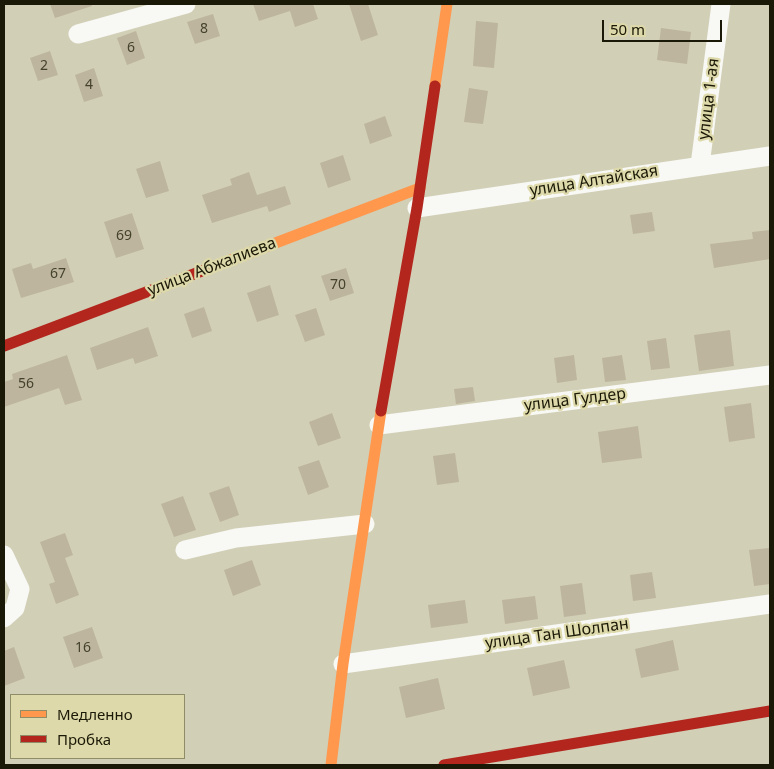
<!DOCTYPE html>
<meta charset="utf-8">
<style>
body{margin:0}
#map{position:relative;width:774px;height:769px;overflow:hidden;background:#d1cfb6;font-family:"Noto Sans",sans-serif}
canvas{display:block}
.frame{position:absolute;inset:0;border:5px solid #1a1806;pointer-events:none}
.legend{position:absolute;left:10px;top:694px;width:175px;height:65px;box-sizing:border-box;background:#ddd9aa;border:1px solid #8f8c68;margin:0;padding:6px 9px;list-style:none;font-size:15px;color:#1a1806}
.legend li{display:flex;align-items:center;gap:10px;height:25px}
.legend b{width:25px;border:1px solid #8f8c68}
.scale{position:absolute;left:602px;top:20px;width:120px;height:22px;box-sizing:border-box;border:2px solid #1a1806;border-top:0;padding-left:6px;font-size:15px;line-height:18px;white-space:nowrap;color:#1a1806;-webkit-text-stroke:4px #ddd9aa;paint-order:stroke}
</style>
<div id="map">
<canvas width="774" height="769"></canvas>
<div class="frame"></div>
<ul class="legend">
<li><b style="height:6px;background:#ff974d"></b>Медленно</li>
<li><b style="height:6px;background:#b3261e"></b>Пробка</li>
</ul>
<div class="scale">50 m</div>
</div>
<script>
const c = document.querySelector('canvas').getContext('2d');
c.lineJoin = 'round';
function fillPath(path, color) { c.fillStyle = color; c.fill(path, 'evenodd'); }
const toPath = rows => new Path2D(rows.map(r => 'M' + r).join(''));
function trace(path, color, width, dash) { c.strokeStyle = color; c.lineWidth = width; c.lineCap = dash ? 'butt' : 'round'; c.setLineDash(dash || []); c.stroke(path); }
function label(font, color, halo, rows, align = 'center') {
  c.font = font + ' "Noto Sans",sans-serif'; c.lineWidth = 4.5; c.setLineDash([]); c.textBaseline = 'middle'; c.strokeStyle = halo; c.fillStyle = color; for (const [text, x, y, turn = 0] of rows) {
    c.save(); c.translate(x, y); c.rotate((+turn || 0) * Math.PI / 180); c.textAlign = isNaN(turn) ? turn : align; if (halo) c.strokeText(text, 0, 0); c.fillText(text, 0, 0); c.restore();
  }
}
const building = toPath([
 [50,4,91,4,92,6,55,18],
 [253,4,313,4,318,19,295,27,290,11,259,21],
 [349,4,368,4,378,35,361,41],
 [213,14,220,36,195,44,187,22],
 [476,21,498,23,494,68,473,66],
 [661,28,691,32,687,64,657,60],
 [136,31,145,58,127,65,117,38],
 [50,51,58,75,38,81,30,58],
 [94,68,103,96,84,102,75,75],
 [469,88,488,91,483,124,464,122],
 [385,116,392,136,370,144,364,124],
 [343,155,351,180,328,188,320,163],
 [160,161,169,191,146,198,136,169],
 [249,172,257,195,285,186,291,204,269,212,267,206,212,223,202,195,232,185,230,179],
 [652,212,655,231,633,234,630,215],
 [132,213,144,249,116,258,104,222],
 [770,230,770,259,714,268,710,244,753,239,752,232],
 [66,258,74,282,21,298,12,269,31,263,33,269],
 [346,268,354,293,330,301,321,276],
 [270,285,279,315,257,322,247,293],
 [204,307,212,331,192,338,184,314],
 [316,308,325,335,305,342,295,315],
 [148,327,158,356,135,364,133,358,97,370,90,348],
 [730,330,734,366,699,371,694,335],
 [666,338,670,368,651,370,647,341],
 [67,355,82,400,65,405,59,388,4,407,4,382,13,379,12,374],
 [574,355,577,380,557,383,554,358],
 [622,355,626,380,605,382,602,358],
 [473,387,475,401,456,404,454,389],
 [751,403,755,438,729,442,724,407],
 [332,413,341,438,318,446,309,422],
 [638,426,642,458,602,463,598,432],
 [455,453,459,482,437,485,433,456],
 [319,460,329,487,308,495,298,467],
 [229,486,239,515,220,522,209,493],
 [183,496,196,530,174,537,161,504],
 [65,533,73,555,65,558,79,595,56,604,49,584,55,582,40,542],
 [770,548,770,584,754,586,749,550],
 [252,560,261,585,233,596,224,570],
 [652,572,656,598,633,601,630,575],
 [582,583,586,614,564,617,560,586],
 [535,596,538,619,505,624,502,600],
 [465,600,468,623,431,628,428,605],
 [92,627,103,658,74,668,63,637],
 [673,640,679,670,641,678,635,649],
 [14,647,25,678,4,686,4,651],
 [564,660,570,688,533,696,527,668],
 [438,678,445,709,406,718,399,687]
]);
const street = toPath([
 [78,34,186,4],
 [700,165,721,4],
 [417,208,770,156],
 [379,425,770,375],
 [185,550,236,538,365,524],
 [4,555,20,589,15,608,4,618],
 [343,664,770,604]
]);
const slow = toPath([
 [435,86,447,4],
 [215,266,420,188],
 [331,765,343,664,381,411]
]);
const jam = toPath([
 [4,346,215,266],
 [381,411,417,208,435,86],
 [444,765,770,711]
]);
const numberNames = [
 ["8",204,29],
 ["6",131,48],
 ["2",44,66],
 ["4",89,85],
 ["69",124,236],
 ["67",58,274],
 ["70",338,285],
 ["56",26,384],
 ["16",83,648]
];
const streetNames = [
 ["улица 1-ая",709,99,-83],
 ["улица Алтайская",594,181,-9],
 ["улица Абжалиева",212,267,-21],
 ["улица Гулдер",575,400,-7],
 ["улица Тан Шолпан",557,634,-8]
];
fillPath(building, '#bdb59d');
trace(street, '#f8f8f4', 19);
trace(slow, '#ff974d', 11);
trace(jam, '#b3261e', 11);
label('14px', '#44412d', null, numberNames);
label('16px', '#1a1806', '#ddd9aa', streetNames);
</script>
